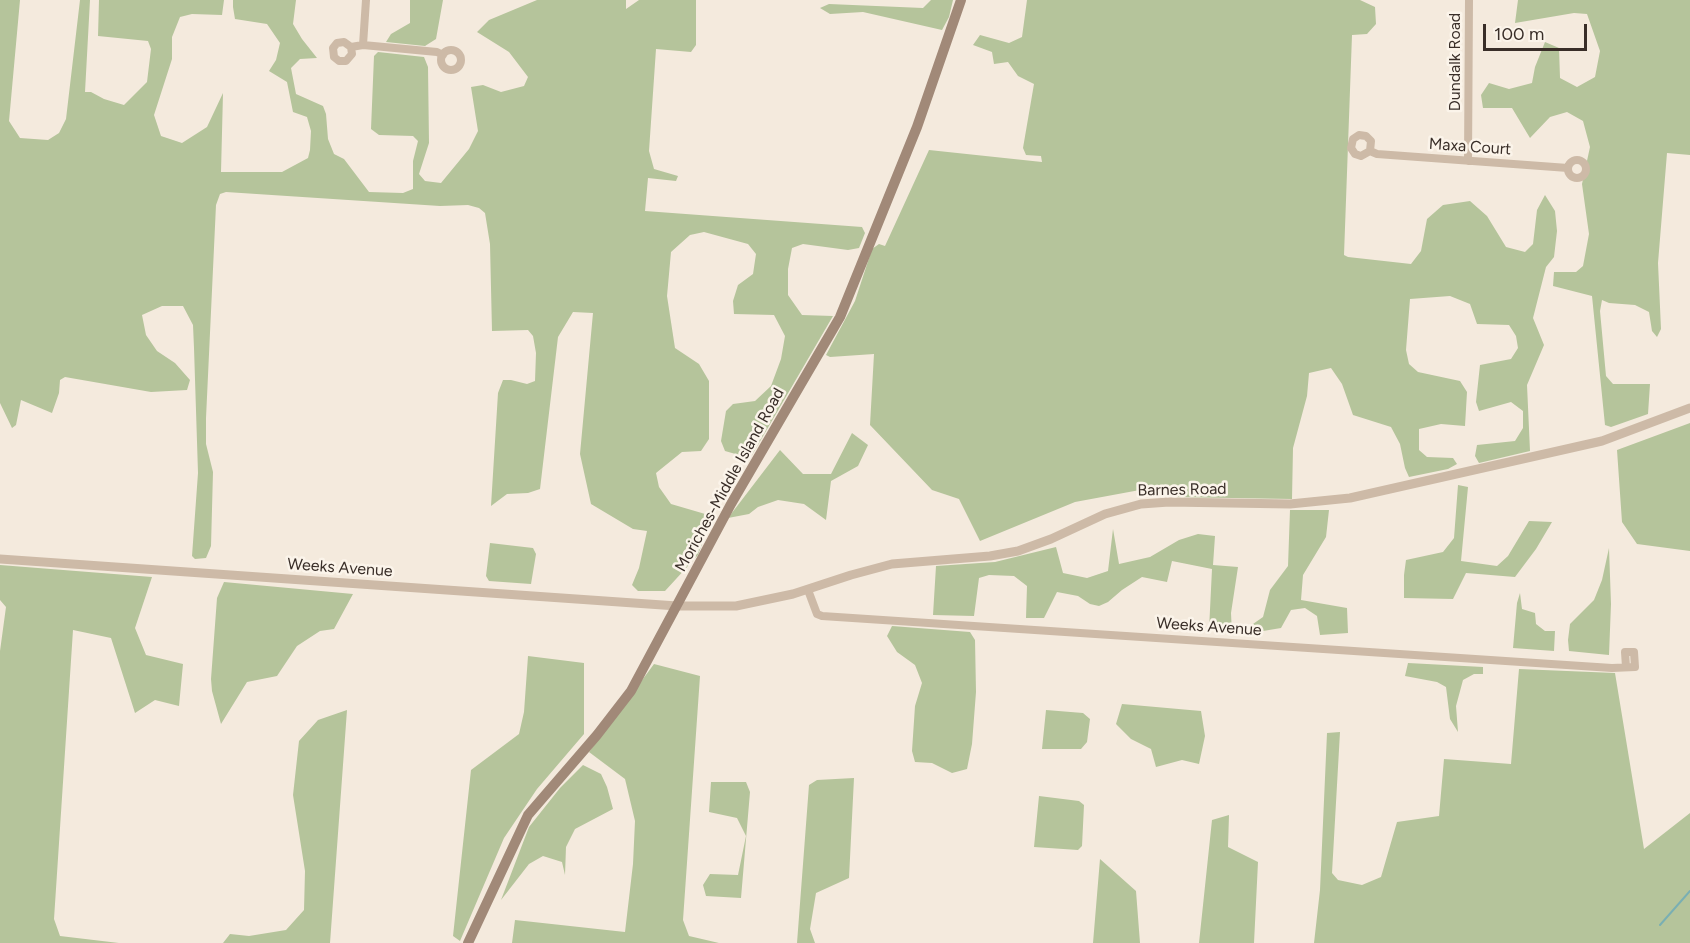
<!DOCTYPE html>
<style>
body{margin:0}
#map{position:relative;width:1690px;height:943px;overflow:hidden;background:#f4eadd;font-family:Figtree,sans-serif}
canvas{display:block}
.scale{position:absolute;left:1483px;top:24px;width:104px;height:27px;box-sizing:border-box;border:3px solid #392e28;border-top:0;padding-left:8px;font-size:18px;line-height:21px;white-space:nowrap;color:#392e28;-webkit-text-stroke:4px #fbf4ea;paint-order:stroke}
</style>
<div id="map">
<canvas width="1690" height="943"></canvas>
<div class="scale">100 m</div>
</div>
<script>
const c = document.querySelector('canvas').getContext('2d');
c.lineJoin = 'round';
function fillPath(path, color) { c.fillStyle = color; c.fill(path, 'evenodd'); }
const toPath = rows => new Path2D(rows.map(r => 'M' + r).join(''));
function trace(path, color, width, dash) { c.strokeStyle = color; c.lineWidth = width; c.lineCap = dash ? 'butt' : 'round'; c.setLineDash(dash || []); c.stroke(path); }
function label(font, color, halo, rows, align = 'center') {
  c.font = font + ' Figtree,sans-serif'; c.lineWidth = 5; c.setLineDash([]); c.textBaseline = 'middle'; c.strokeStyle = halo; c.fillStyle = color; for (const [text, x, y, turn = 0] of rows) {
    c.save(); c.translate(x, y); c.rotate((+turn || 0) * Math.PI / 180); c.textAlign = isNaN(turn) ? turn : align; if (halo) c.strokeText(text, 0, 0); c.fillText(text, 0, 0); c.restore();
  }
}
const green = toPath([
 [0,0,20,0,9,121,20,138,48,140,59,133,66,119,80,0,90,0,85,92,91,92,104,99,124,105,147,82,151,49,148,41,98,36,99,0,224,0,222,15,192,14,180,17,172,37,172,59,154,115,161,136,182,143,207,127,223,93,221,172,282,172,308,158,310,150,311,131,307,117,293,112,287,82,269,71,276,60,280,43,267,24,235,19,233,7,233,0,296,0,293,24,302,39,317,58,300,59,291,68,296,94,323,106,326,114,328,139,334,154,344,159,369,192,403,193,413,189,413,161,418,141,413,136,379,135,371,129,374,56,378,52,424,57,428,67,429,143,419,174,425,181,441,183,469,149,478,131,471,87,483,85,501,92,524,86,528,77,509,52,477,32,489,20,537,0,626,0,626,9,639,0,696,0,696,45,691,52,656,49,649,151,654,169,678,176,676,181,648,178,645,211,862,227,865,233,859,248,848,250,803,244,792,248,788,269,788,295,802,315,833,316,752,455,746,457,725,451,721,441,726,411,733,404,755,401,771,386,781,359,785,336,774,315,734,314,733,301,738,285,753,274,756,254,748,244,704,232,690,235,671,252,667,296,675,348,699,364,709,381,709,439,701,451,682,452,656,473,659,487,671,504,712,516,698,555,665,591,638,591,632,585,639,568,647,531,633,529,591,504,580,454,593,313,573,312,558,337,540,489,528,493,507,494,491,506,498,393,503,380,511,380,527,384,535,381,536,353,533,336,528,330,492,331,490,244,485,213,479,208,468,205,440,206,226,192,220,194,216,205,206,418,206,444,213,472,211,546,206,558,195,559,192,556,198,473,194,348,193,325,183,306,162,306,142,315,146,335,157,351,175,363,190,380,187,390,151,392,65,377,60,380,59,393,52,413,21,400,16,425,12,428,0,403],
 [410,0,443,0,436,39,425,46,386,42,391,34,410,23],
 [931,0,953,0,949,17,942,30,863,12,830,14,820,8,829,4,923,8],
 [1027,0,1360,0,1375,7,1376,24,1367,34,1352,35,1344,255,1348,257,1411,264,1421,251,1427,219,1443,205,1470,201,1487,216,1506,247,1525,252,1533,244,1537,210,1545,195,1555,211,1557,231,1554,257,1546,267,1533,318,1544,345,1527,385,1530,451,1479,463,1475,456,1477,445,1515,441,1523,428,1523,411,1511,402,1479,411,1476,402,1480,365,1511,359,1518,348,1516,336,1509,325,1477,324,1470,304,1450,296,1410,299,1406,350,1409,364,1418,372,1460,381,1467,392,1465,426,1441,424,1419,429,1419,450,1427,457,1453,458,1457,464,1448,469,1409,477,1405,468,1400,444,1391,427,1353,415,1342,384,1331,368,1309,373,1307,396,1293,448,1292,499,1172,497,1170,491,1156,487,1075,502,980,541,959,499,932,490,870,425,874,354,830,357,826,355,855,301,872,249,879,244,885,246,929,150,1042,162,1041,156,1026,155,1023,148,1034,84,1018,76,1008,62,994,64,992,52,973,45,980,35,1009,43,1022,37],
 [1518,0,1690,0,1690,155,1667,153,1658,263,1661,329,1657,337,1652,331,1649,312,1635,305,1609,303,1602,300,1600,311,1606,376,1613,384,1650,384,1648,414,1611,427,1605,425,1592,296,1553,286,1554,272,1576,272,1583,266,1589,234,1582,184,1590,147,1583,121,1567,112,1550,117,1530,138,1512,108,1483,108,1481,95,1489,83,1509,89,1532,83,1535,67,1545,42,1559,48,1560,78,1577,87,1595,77,1600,51,1587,14,1574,13,1515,23],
 [1690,423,1690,551,1637,544,1622,522,1617,450],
 [852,433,868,445,858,466,831,481,826,520,804,504,778,500,758,507,749,514,728,518,780,450,803,474,831,474],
 [1458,485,1468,487,1461,561,1497,566,1508,556,1529,521,1552,522,1536,549,1515,577,1466,573,1453,599,1404,598,1404,575,1406,560,1443,552,1454,538],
 [1290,510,1329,510,1326,537,1303,575,1301,600,1347,608,1348,633,1320,635,1317,616,1305,608,1291,610,1281,628,1263,631,1253,624,1263,617,1270,590,1288,566],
 [1113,529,1119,564,1150,557,1179,540,1198,534,1215,536,1213,565,1238,567,1231,613,1232,634,1209,630,1212,569,1172,561,1167,582,1142,577,1122,590,1108,602,1099,606,1090,604,1078,596,1057,592,1044,618,1026,618,1027,586,1014,576,989,575,979,578,974,616,933,615,936,566,995,562,1056,547,1063,573,1087,578,1108,571],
 [490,543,533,548,536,554,531,584,489,581,486,576],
 [1609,548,1611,604,1609,655,1569,651,1568,640,1570,624,1594,600,1602,580],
 [0,565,152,577,135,628,146,655,183,664,179,706,155,700,135,713,111,638,73,630,54,919,60,936,119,943,0,943,0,651,6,607,0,600],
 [224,582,353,594,334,629,320,631,297,646,277,676,247,682,221,724,212,691,211,679,217,598],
 [1520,593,1522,609,1535,613,1536,624,1545,631,1555,631,1554,651,1513,648,1517,603],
 [892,626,970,632,975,640,976,692,972,744,967,769,952,773,932,763,915,762,912,751,915,706,922,683,915,665,897,652,887,636],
 [528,656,584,663,584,734,537,789,504,838,460,941,453,936,471,770,519,734,524,712],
 [1408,663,1483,667,1483,674,1474,674,1463,680,1456,706,1458,732,1450,719,1446,687,1437,682,1405,676],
 [654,664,700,676,683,920,689,936,719,943,512,943,515,920,625,932,633,864,635,821,625,779,589,752],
 [1519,669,1615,673,1644,849,1690,813,1690,943,1314,943,1320,890,1327,733,1340,732,1332,873,1338,880,1362,885,1381,877,1397,822,1439,816,1444,759,1511,764],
 [1122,704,1201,711,1205,736,1199,764,1182,760,1156,767,1151,749,1131,739,1116,724],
 [347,710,330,943,223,943,230,934,249,936,286,930,304,910,305,871,293,795,299,741,318,720],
 [1046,710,1083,713,1090,719,1087,742,1081,749,1042,749],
 [583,765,601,774,607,787,613,809,575,829,566,847,565,875,562,862,543,856,529,864,501,900,529,827,560,788],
 [854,778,849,878,816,893,810,929,815,943,797,943,809,785,817,780],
 [711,782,746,782,750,792,741,898,706,896,703,885,710,874,738,875,746,836,737,818,709,812],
 [1039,796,1079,801,1084,805,1082,846,1078,850,1034,847],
 [1229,815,1228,847,1258,862,1254,943,1199,943,1212,820],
 [1100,859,1136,891,1140,943,1093,943]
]);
const stream = toPath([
 [1660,925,1690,891]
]);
const minor = toPath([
 [363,45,366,0],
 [351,47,352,54,346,61,339,61,334,57,333,48,337,43,344,42,351,47,363,45,437,52,443,55],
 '441 60a10 10 0 1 1 20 0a10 10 0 1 1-20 0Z',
 [1370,151,1371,141,1366,136,1359,135,1353,139,1351,148,1355,154,1361,156,1370,151,1377,154,1568,168],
 '1568 169a9 9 0 1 1 18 0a9 9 0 1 1-18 0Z',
 [1468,161,1469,0],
 [808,590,817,614,822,616,1612,668,1635,667,1634,652,1625,652,1626,667]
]);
const tertiary = toPath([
 [0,559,677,606,736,606,793,594,851,575,892,564,990,556,1018,551,1051,539,1105,514,1141,504,1169,502,1290,504,1350,498,1602,441,1690,408]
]);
const secondary = toPath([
 [468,943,528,815,597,735,631,691,731,504,840,317,917,127,961,0]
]);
const streetNames = [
 ["Dundalk Road",1455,62,-90],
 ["Maxa Court",1470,147,4],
 ["Moriches-Middle Island Road",730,480,-61],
 ["Barnes Road",1182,490,-1],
 ["Weeks Avenue",340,568,4],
 ["Weeks Avenue",1209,627,4]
];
fillPath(green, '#b5c49b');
trace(stream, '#79afb3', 2);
trace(minor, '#cdbaa7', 8);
trace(tertiary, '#cdbaa7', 9);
trace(secondary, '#a18978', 10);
label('16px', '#392e28', '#fbf4ea', streetNames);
</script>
